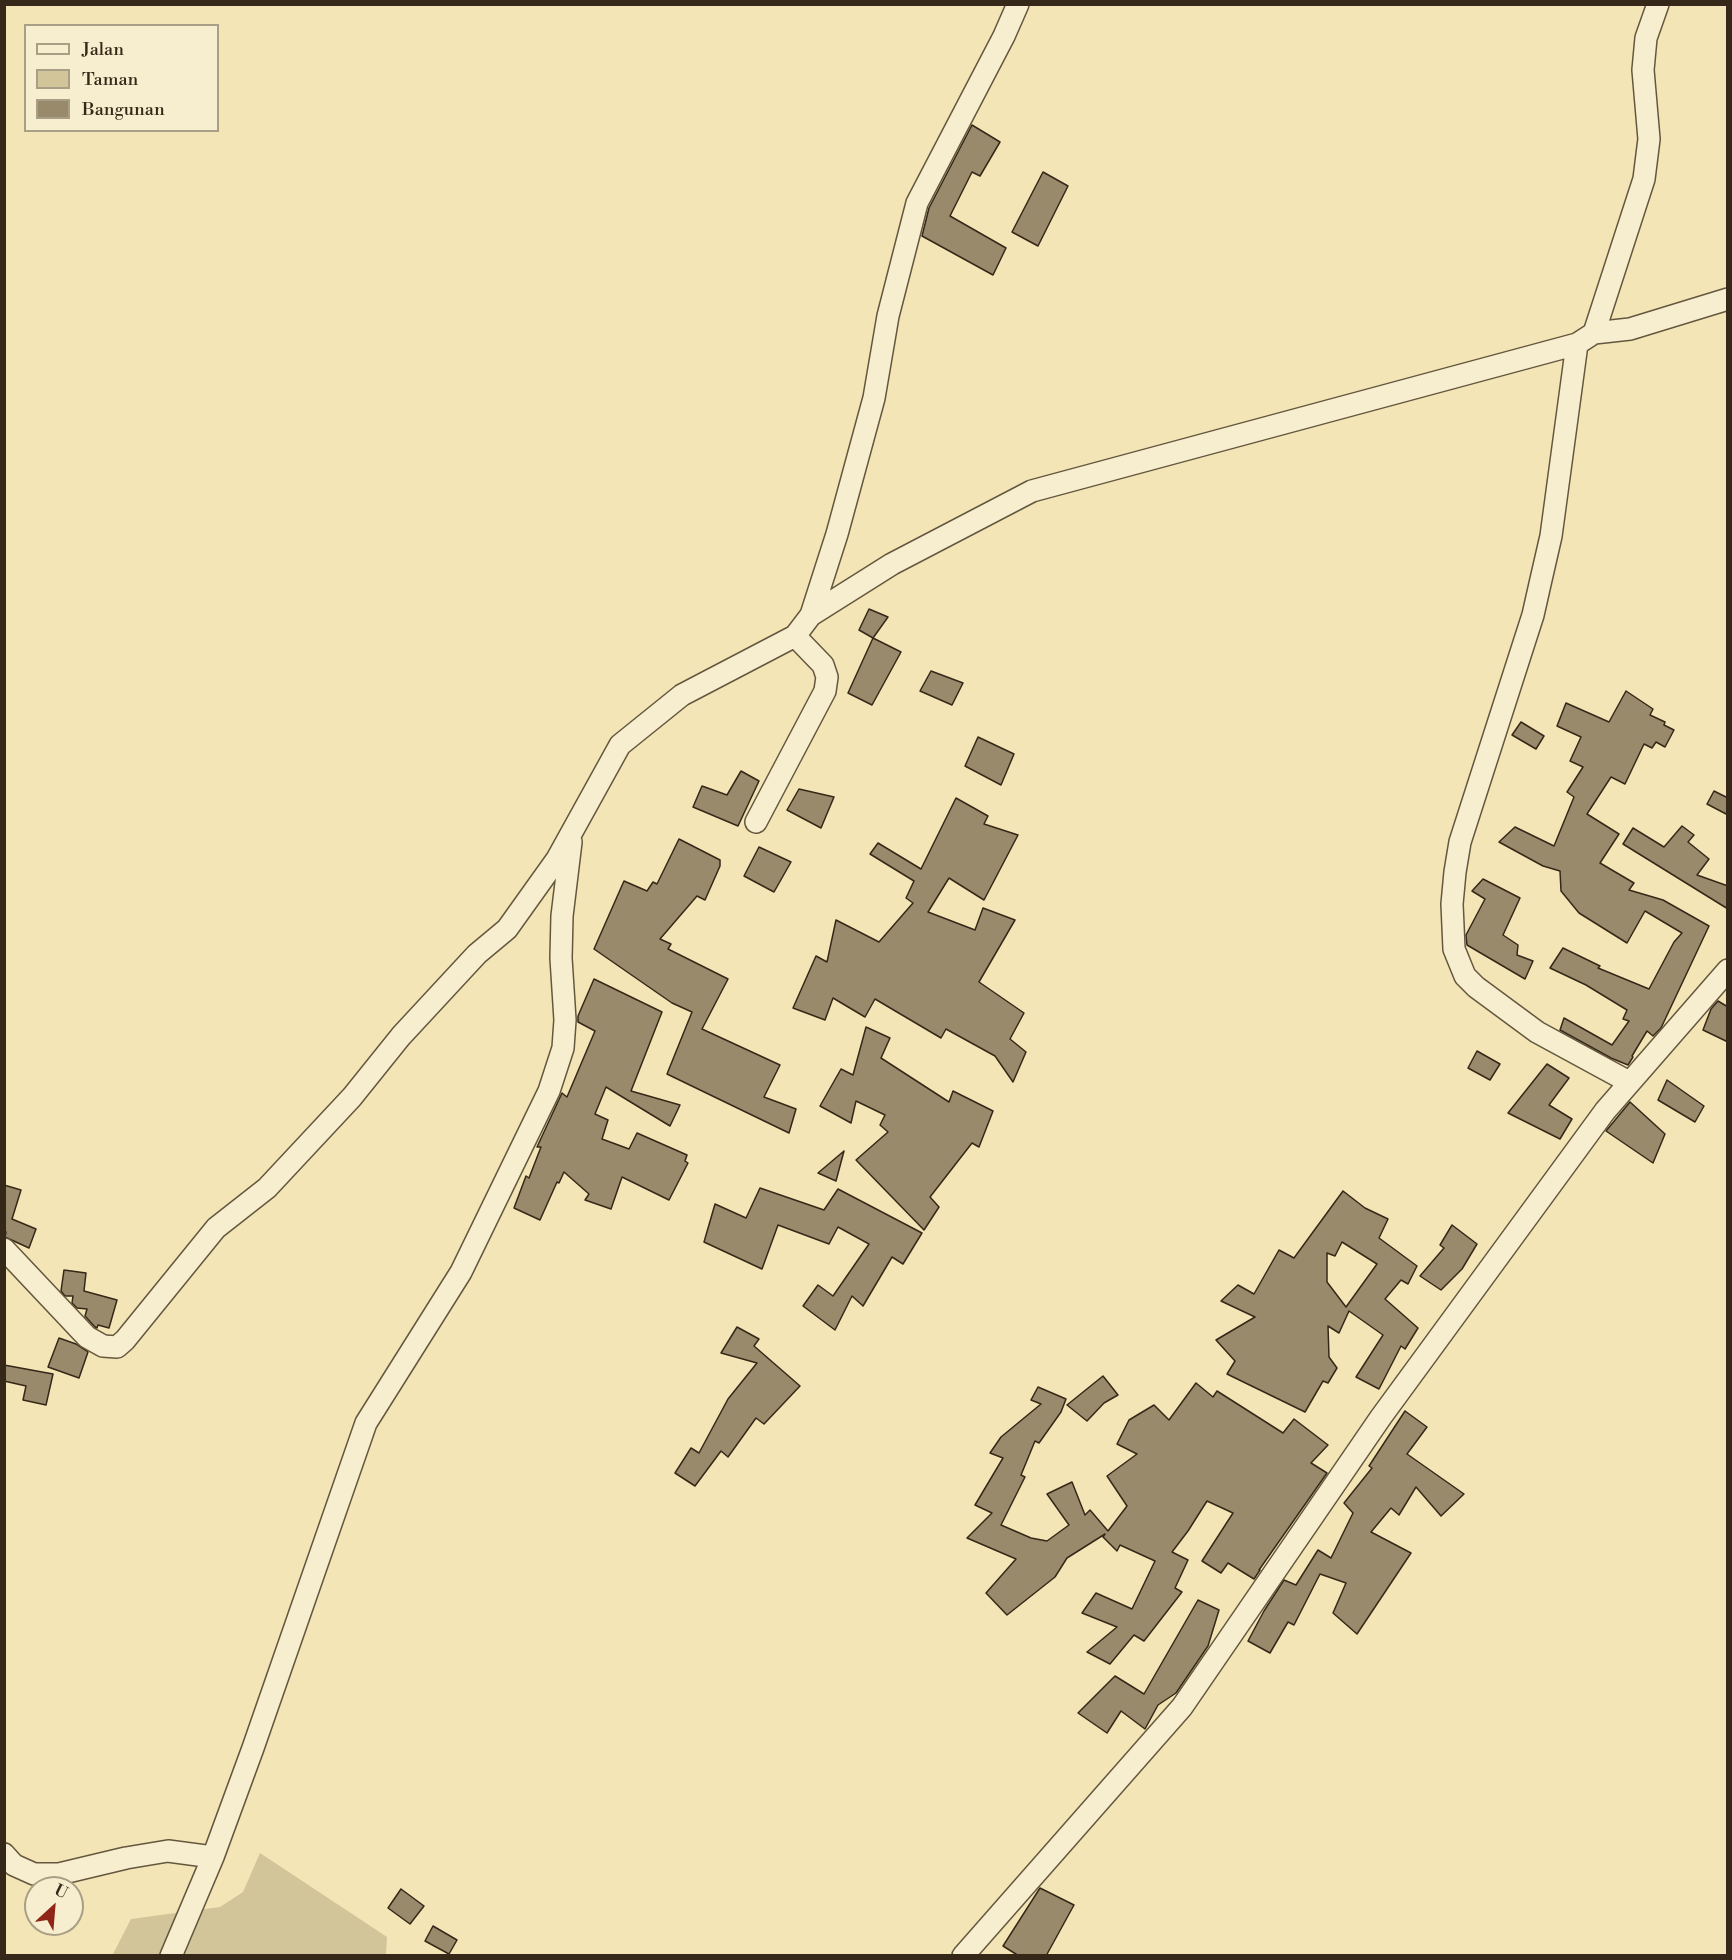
<!DOCTYPE html>
<style>
body{margin:0}
#map{position:relative;width:1732px;height:1960px;overflow:hidden;background:#f3e5b5;font-family:"Libre Bodoni",serif}
canvas{display:block}
.frame{position:absolute;inset:0;border:6px solid #352818;pointer-events:none}
.legend{position:absolute;left:24px;top:24px;width:195px;height:108px;box-sizing:border-box;background:#f7eecf;border:2px solid #a99f86;margin:0;padding:8px 10px;list-style:none;font-size:18px;color:#352818}
.legend li{display:flex;align-items:center;gap:12px;height:30px}
.legend b{width:30px;border:2px solid #a99f86}
.north{position:absolute;left:24px;top:1876px;width:60px;height:60px;box-sizing:border-box;background:#f7eecf;border:2px solid #a99f86;border-radius:50%;rotate:26deg;font-size:16px;font-weight:700;line-height:24px;text-align:center;color:#352818}
.north::after{content:'';display:block;margin:auto;width:21px;height:27px;background:#8f2418;clip-path:polygon(50% 0,100% 100%,50% 72%,0 100%)}
</style>
<div id="map">
<canvas width="1732" height="1960"></canvas>
<div class="frame"></div>
<ul class="legend">
<li><b style="height:8px;background:#f7eecf"></b>Jalan</li>
<li><b style="height:16px;background:#d3c59a"></b>Taman</li>
<li><b style="height:16px;background:#988a6a"></b>Bangunan</li>
</ul>
<div class="north">U</div>
</div>
<script>
const c = document.querySelector('canvas').getContext('2d');
c.lineJoin = 'round';
function fillPath(path, color) { c.fillStyle = color; c.fill(path, 'evenodd'); }
const toPath = rows => new Path2D(rows.map(r => 'M' + r).join(''));
function trace(path, color, width, dash) { c.strokeStyle = color; c.lineWidth = width; c.lineCap = dash ? 'butt' : 'round'; c.setLineDash(dash || []); c.stroke(path); }
const green = toPath([
 [260,1853,387,1937,386,1955,112,1956,131,1919,220,1907,243,1892]
]);
const building = toPath([
 [972,125,1000,142,980,176,972,172,950,216,1006,248,993,275,922,236,929,208,972,125],
 [1043,172,1068,186,1038,246,1012,232,1043,172],
 [869,609,888,617,873,638,859,630,869,609],
 [873,638,901,652,872,705,848,693,873,638],
 [931,671,963,683,952,705,920,691,931,671],
 [1626,691,1653,709,1650,715,1665,722,1664,725,1674,730,1665,747,1656,742,1652,748,1644,744,1625,784,1611,777,1587,814,1619,834,1600,863,1634,883,1629,890,1663,900,1709,926,1661,1028,1653,1036,1647,1031,1632,1056,1633,1057,1628,1065,1611,1058,1560,1030,1564,1018,1612,1045,1629,1021,1623,1019,1627,1010,1586,985,1550,968,1563,948,1600,966,1598,968,1649,989,1674,942,1682,933,1645,911,1627,943,1579,913,1561,891,1560,871,1543,866,1499,842,1515,827,1554,846,1574,797,1567,792,1583,767,1570,761,1581,737,1557,726,1566,703,1609,722,1626,691],
 [1521,722,1544,736,1536,749,1512,735,1521,722],
 [978,737,1014,754,1001,785,965,766,978,737],
 [741,771,759,781,738,826,693,807,702,786,727,795,741,771],
 [799,789,834,797,821,828,787,810,799,789],
 [1714,791,1728,798,1728,815,1707,804,1714,791],
 [956,798,988,816,984,824,1018,835,984,900,949,878,928,912,975,930,983,908,1015,920,979,982,1024,1013,1010,1039,1026,1052,1013,1082,995,1056,946,1029,941,1038,875,999,865,1017,833,998,825,1020,793,1008,816,956,827,962,836,920,879,942,913,903,906,898,914,881,870,854,878,843,921,869,956,798],
 [1682,826,1694,835,1688,842,1709,859,1697,875,1728,886,1728,909,1623,844,1633,828,1664,847,1682,826],
 [679,839,720,860,720,866,705,900,697,896,660,939,671,944,668,949,728,979,702,1029,780,1065,764,1097,796,1109,789,1133,667,1074,692,1012,672,1003,594,949,624,881,647,891,653,882,657,884,679,839],
 [759,847,791,862,774,892,744,876,759,847],
 [1483,879,1520,898,1503,935,1518,945,1517,955,1533,961,1525,979,1467,945,1466,935,1485,899,1472,891,1483,879],
 [594,979,662,1012,631,1091,680,1105,670,1126,606,1087,595,1114,608,1120,602,1139,629,1149,637,1133,687,1155,685,1161,688,1163,669,1200,622,1177,611,1209,585,1200,589,1194,564,1172,559,1183,557,1182,540,1220,514,1208,526,1176,529,1178,541,1147,537,1147,562,1093,567,1097,595,1031,578,1022,578,1016,594,979],
 [1718,1001,1728,1007,1728,1042,1703,1030,1711,1009,1718,1001],
 [866,1027,890,1038,881,1058,949,1102,953,1091,993,1111,979,1147,972,1143,930,1197,939,1207,924,1230,856,1160,888,1132,880,1125,885,1115,856,1101,851,1123,820,1106,841,1069,853,1075,866,1027],
 [1477,1051,1500,1064,1490,1080,1468,1068,1477,1051],
 [1547,1064,1569,1078,1549,1105,1572,1119,1560,1139,1508,1113,1547,1064],
 [1667,1080,1704,1106,1695,1122,1658,1100,1667,1080],
 [1630,1102,1665,1134,1653,1163,1606,1131,1630,1102],
 [844,1151,836,1181,818,1173,844,1151],
 [4,1185,21,1190,12,1219,36,1229,29,1248,5,1237,6,1232,4,1232,4,1185],
 [760,1188,824,1210,838,1189,922,1233,903,1264,892,1257,863,1306,852,1296,835,1330,803,1306,818,1285,833,1296,869,1244,838,1227,829,1244,778,1225,762,1269,704,1242,715,1204,746,1218,760,1188],
 [1343,1191,1365,1208,1388,1219,1379,1238,1417,1266,1408,1284,1401,1280,1385,1299,1418,1328,1405,1349,1401,1346,1379,1389,1356,1377,1383,1335,1349,1311,1339,1333,1328,1326,1329,1357,1337,1368,1328,1383,1323,1381,1305,1412,1227,1374,1235,1361,1216,1340,1255,1317,1221,1301,1238,1285,1254,1294,1279,1250,1294,1258,1343,1191],
 [1342,1242,1377,1264,1346,1307,1327,1282,1327,1253,1335,1256,1342,1242],
 [1452,1225,1477,1244,1462,1269,1441,1290,1420,1276,1444,1248,1440,1245,1452,1225],
 [64,1270,86,1273,84,1291,117,1300,109,1328,98,1325,97,1328,95,1327,85,1316,87,1309,77,1308,72,1303,73,1296,65,1296,61,1291,64,1270],
 [737,1327,759,1339,754,1346,800,1386,764,1424,756,1418,728,1457,721,1451,695,1486,675,1473,691,1448,699,1453,728,1399,757,1363,721,1353,737,1327],
 [59,1338,76,1344,88,1352,79,1378,48,1367,59,1338],
 [4,1365,53,1374,46,1405,23,1400,26,1386,4,1381,4,1365],
 [1103,1376,1118,1395,1104,1403,1087,1421,1067,1405,1103,1376],
 [1196,1383,1213,1397,1217,1391,1283,1433,1294,1419,1328,1445,1311,1463,1327,1473,1259,1570,1260,1570,1254,1579,1228,1563,1221,1573,1202,1561,1233,1513,1207,1501,1188,1531,1172,1552,1188,1560,1175,1588,1182,1592,1144,1641,1134,1635,1110,1664,1087,1652,1117,1627,1082,1613,1096,1593,1132,1609,1155,1561,1120,1545,1117,1551,1103,1537,1105,1534,1067,1558,1055,1577,1007,1615,986,1593,1016,1559,967,1538,992,1513,975,1505,1003,1458,990,1453,1001,1437,1041,1404,1031,1400,1038,1387,1066,1399,1061,1412,1039,1443,1035,1441,1021,1475,1025,1477,1001,1525,1031,1538,1047,1541,1069,1525,1047,1494,1072,1482,1085,1515,1090,1510,1108,1531,1127,1506,1107,1476,1137,1454,1117,1444,1129,1420,1154,1405,1169,1420,1196,1383],
 [1405,1411,1427,1427,1407,1454,1464,1494,1441,1516,1416,1487,1399,1515,1391,1508,1371,1532,1411,1553,1357,1634,1333,1613,1346,1583,1320,1574,1294,1625,1288,1622,1270,1653,1248,1641,1264,1611,1284,1580,1296,1585,1318,1550,1331,1558,1353,1513,1344,1503,1372,1468,1369,1466,1405,1411],
 [1198,1600,1219,1610,1208,1646,1176,1693,1158,1705,1145,1729,1121,1711,1107,1733,1078,1713,1115,1676,1144,1694,1198,1600],
 [1040,1888,1074,1905,1046,1956,1019,1956,1003,1946,1040,1888],
 [401,1889,424,1906,410,1924,388,1908,401,1889],
 [433,1926,457,1940,449,1954,425,1941,433,1926]
]);
const minor = toPath([
 [1594,333,1644,179,1649,139,1643,70,1646,38,1658,4],
 [811,615,892,564,1032,491,1577,344],
 [756,822,825,691,827,677,823,665,795,636],
 [1629,1082,1537,1032,1476,987,1465,976,1454,949,1452,904,1455,872,1460,842,1533,615,1540,584,1551,536,1577,344,1594,333,1630,329,1728,299],
 [4,1249,87,1337,103,1346,117,1347,125,1340,216,1228,267,1188,352,1097,401,1036,477,954,507,929,557,859,620,745,682,695,795,636,811,615,837,534,874,398,888,316,917,203,1004,36,1018,4],
 [4,1854,14,1865,34,1874,59,1874,126,1858,168,1851,213,1857],
 [171,1956,213,1857,253,1748,366,1423,461,1272,549,1091,563,1048,565,1020,561,958,562,916,571,842],
 [963,1956,1182,1707,1381,1417,1605,1111,1728,970]
]);
fillPath(green, '#d3c59a');
fillPath(building, '#988a6a');
trace(building, '#352818', 1.5);
trace(minor, '#64573f', 24);
trace(minor, '#f7eecf', 21);
</script>
